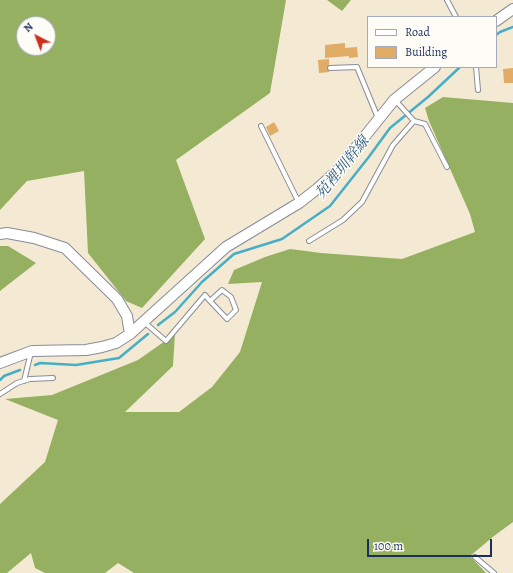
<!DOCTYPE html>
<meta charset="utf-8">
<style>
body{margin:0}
#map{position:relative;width:513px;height:573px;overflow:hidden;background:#f4ead4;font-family:Alegreya,serif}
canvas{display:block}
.legend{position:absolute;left:367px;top:16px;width:130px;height:52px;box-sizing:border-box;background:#fdfcf7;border:1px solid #a3aaba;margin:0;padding:5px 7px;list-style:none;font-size:12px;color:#1b2f5e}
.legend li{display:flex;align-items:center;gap:8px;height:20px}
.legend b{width:20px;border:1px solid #a3aaba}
.north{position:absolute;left:16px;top:16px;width:40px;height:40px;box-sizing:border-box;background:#fdfcf7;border:1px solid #a3aaba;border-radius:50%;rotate:318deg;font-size:11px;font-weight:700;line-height:16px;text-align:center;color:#1b2f5e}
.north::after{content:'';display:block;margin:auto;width:14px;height:18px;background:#c8321e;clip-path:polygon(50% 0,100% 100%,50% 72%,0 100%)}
.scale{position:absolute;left:367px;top:539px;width:125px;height:18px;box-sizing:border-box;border:2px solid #1b2f5e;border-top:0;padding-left:5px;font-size:12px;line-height:14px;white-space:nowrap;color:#1b2f5e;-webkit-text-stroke:3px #fdfcf7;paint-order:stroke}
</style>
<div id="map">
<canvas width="513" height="573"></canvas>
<ul class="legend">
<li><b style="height:5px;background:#fff"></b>Road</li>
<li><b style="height:11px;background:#e0ac66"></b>Building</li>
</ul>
<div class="north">N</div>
<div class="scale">100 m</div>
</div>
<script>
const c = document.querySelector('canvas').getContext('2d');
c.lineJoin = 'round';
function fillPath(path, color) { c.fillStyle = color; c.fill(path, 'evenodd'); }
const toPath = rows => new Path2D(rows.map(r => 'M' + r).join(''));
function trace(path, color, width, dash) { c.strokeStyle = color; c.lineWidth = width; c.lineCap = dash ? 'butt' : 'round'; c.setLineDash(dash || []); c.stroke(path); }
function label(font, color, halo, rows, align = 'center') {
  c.font = font + ' Alegreya,"Noto Serif TC",serif'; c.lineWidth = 3; c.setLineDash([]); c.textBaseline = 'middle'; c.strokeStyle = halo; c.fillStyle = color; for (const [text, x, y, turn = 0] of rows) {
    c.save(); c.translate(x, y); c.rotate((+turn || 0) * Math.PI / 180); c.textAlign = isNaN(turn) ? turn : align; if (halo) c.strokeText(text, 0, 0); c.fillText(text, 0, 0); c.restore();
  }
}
const forest = toPath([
 [0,0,286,0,270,93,176,160,205,239,142,308,126,301,88,253,84,171,27,181,0,210],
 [24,24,48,24,48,48,24,48],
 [327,0,351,0,342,11],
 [443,97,513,103,513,522,494,536,470,556,486,573,134,573,118,563,105,573,45,573,35,568,31,553,7,573,0,573,0,504,45,462,58,420,5,399,52,395,138,360,175,334,173,366,125,412,179,412,212,387,240,352,262,282,228,284,234,270,265,257,290,249,321,253,402,259,475,232,470,214,429,121,425,108],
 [0,246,8,246,36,263,0,291]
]);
const stream = toPath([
 [496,35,500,32,513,27],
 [158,325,175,312,202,282,234,254,282,239,330,206,368,158,390,128,428,97,460,67],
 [35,365,40,363,76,365,119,358,148,334],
 [0,380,4,376,20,370]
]);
const building = toPath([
 [345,43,345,48,357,47,358,57,349,58,349,56,325,58,325,45],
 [329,59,329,65,327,69,330,72,319,73,318,60],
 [513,68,513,83,504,83,503,69],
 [274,122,279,131,270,136,266,127]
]);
const service = toPath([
 [447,0,456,17],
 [476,67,478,90],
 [330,68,357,67,378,118],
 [395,100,414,121],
 [261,126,299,203],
 [309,241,343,220,362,202,393,145,414,121,425,124,447,167],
 [144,322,166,341,205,295,210,301,227,319,236,310,231,297,222,290,210,301],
 [24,381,31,352],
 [0,394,17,383,30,379,53,378],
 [475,557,494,573]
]);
const tertiary = toPath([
 [496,21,513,9],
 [0,234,7,233,34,238,65,248,117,299,127,316,130,334],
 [0,363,32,351,86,350,102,347,116,343,130,334,226,247,299,203,317,189,337,171,394,100,435,67]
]);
const waterNames = [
 ["苑裡圳幹線",343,168,-51]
];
fillPath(forest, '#96b061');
trace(stream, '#48aec7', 2.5);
fillPath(building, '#e0ac66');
trace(service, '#888c99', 6);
trace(tertiary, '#888c99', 12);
trace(service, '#fff', 4);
trace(tertiary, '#fff', 10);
label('italic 15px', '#2b5b83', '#fdfcf7', waterNames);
</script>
